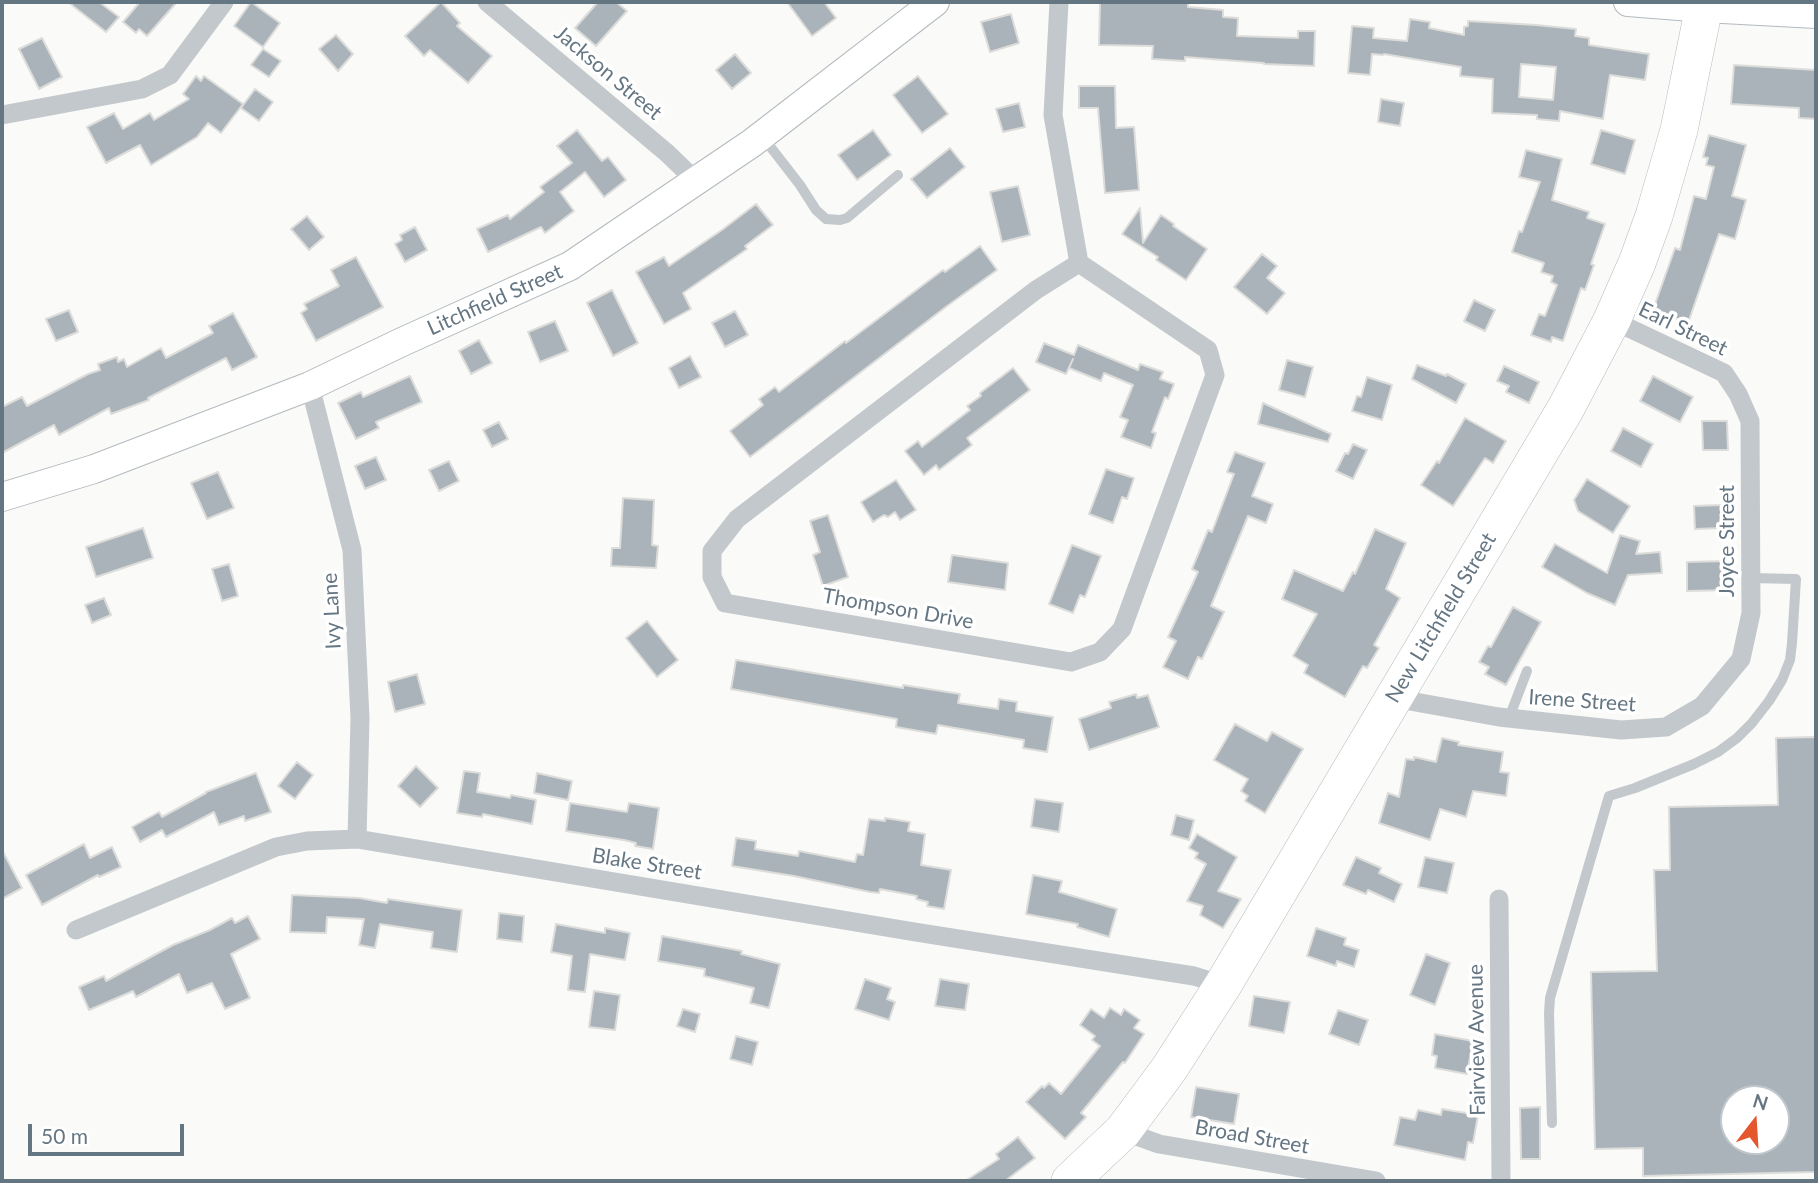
<!DOCTYPE html>
<style>
body{margin:0}
#map{position:relative;width:1818px;height:1183px;overflow:hidden;background:#fafaf8;font-family:Lato,sans-serif}
canvas{display:block}
.frame{position:absolute;inset:0;border:4px solid #657683;pointer-events:none}
.north{position:absolute;left:1720px;top:1085px;width:70px;height:70px;box-sizing:border-box;background:#fff;border:2px solid #c1c8cd;border-radius:50%;rotate:17deg;font-size:19px;font-weight:700;line-height:28px;text-align:center;color:#657683}
.north::after{content:'';display:block;margin:auto;width:24px;height:32px;background:#e4572e;clip-path:polygon(50% 0,100% 100%,50% 72%,0 100%)}
.scale{position:absolute;left:28px;top:1124px;width:156px;height:32px;box-sizing:border-box;border:4px solid #657683;border-top:0;padding-left:9px;font-size:21px;line-height:24px;white-space:nowrap;color:#657683;-webkit-text-stroke:5px #fff;paint-order:stroke}
</style>
<div id="map">
<canvas width="1818" height="1183"></canvas>
<div class="frame"></div>
<div class="north">N</div>
<div class="scale">50 m</div>
</div>
<script>
const c = document.querySelector('canvas').getContext('2d');
c.lineJoin = 'round';
function fillPath(path, color) { c.fillStyle = color; c.fill(path, 'evenodd'); }
const toPath = rows => new Path2D(rows.map(r => 'M' + r).join(''));
function trace(path, color, width, dash) { c.strokeStyle = color; c.lineWidth = width; c.lineCap = dash ? 'butt' : 'round'; c.setLineDash(dash || []); c.stroke(path); }
function label(font, color, halo, rows, align = 'center') {
  c.font = font + ' Lato,sans-serif'; c.lineWidth = 7; c.setLineDash([]); c.textBaseline = 'middle'; c.strokeStyle = halo; c.fillStyle = color; for (const [text, x, y, turn = 0] of rows) {
    c.save(); c.translate(x, y); c.rotate((+turn || 0) * Math.PI / 180); c.textAlign = isNaN(turn) ? turn : align; if (halo) c.strokeText(text, 0, 0); c.fillText(text, 0, 0); c.restore();
  }
}
const building = toPath([
 [68,2,99,2,119,17,106,32,68,2],
 [140,2,177,2,147,36,139,29,136,33,123,22,140,2],
 [251,2,280,23,263,47,234,26,251,2],
 [441,2,460,23,457,26,492,56,468,83,430,50,424,56,405,36,441,2],
 [598,2,616,2,627,11,596,46,575,28,598,2],
 [787,2,824,2,836,18,812,36,787,2],
 [1156,2,1188,3,1188,7,1223,10,1223,17,1238,18,1237,36,1298,38,1298,31,1315,31,1314,66,1264,64,1264,63,1185,57,1185,61,1152,59,1153,46,1099,45,1100,3,1156,3,1156,2],
 [1011,14,1019,43,990,52,981,22,1011,14],
 [1410,19,1430,22,1429,28,1464,35,1464,27,1468,26,1468,21,1536,25,1576,29,1575,36,1589,38,1589,45,1649,54,1645,80,1610,75,1603,119,1560,111,1559,121,1537,119,1537,115,1492,113,1493,79,1460,76,1461,67,1384,54,1383,55,1372,54,1370,75,1348,73,1352,26,1374,28,1373,38,1407,41,1410,19],
 [1521,64,1556,67,1553,100,1519,97,1521,64],
 [336,35,353,54,338,71,319,49,336,35],
 [42,38,62,77,39,89,19,49,42,38],
 [263,49,281,61,269,77,251,65,263,49],
 [735,54,751,73,732,89,716,70,735,54],
 [1734,65,1816,70,1816,119,1799,118,1799,108,1731,104,1734,65],
 [196,76,201,81,204,76,243,104,221,133,208,123,197,137,151,165,140,145,106,163,87,127,114,113,123,129,150,113,154,120,189,99,183,94,196,76],
 [918,76,948,114,922,133,893,95,918,76],
 [1079,86,1115,86,1116,128,1134,127,1139,190,1105,193,1098,108,1079,108,1079,86],
 [255,89,273,102,259,121,241,108,255,89],
 [1381,99,1404,103,1400,126,1378,122,1381,99],
 [1019,103,1025,127,1003,132,996,109,1019,103],
 [577,130,602,161,608,157,626,180,604,197,585,172,560,192,574,211,545,233,541,227,488,252,477,229,508,215,510,219,544,192,540,187,572,163,557,146,577,130],
 [873,130,891,155,857,180,838,155,873,130],
 [1601,130,1635,140,1625,174,1591,164,1601,130],
 [1709,135,1746,145,1732,196,1746,200,1735,239,1719,234,1688,323,1653,310,1675,248,1680,250,1694,196,1706,199,1714,167,1706,165,1708,158,1703,157,1709,135],
 [950,148,965,167,927,198,911,179,950,148],
 [1526,150,1562,159,1552,200,1589,212,1587,218,1605,224,1591,264,1594,265,1585,290,1581,288,1563,341,1552,337,1551,342,1531,335,1539,314,1545,316,1557,285,1551,282,1553,276,1541,272,1544,263,1512,252,1519,231,1522,232,1540,182,1519,177,1526,150],
 [1018,186,1030,235,1002,242,990,192,1018,186],
 [756,204,773,225,745,246,747,249,683,293,691,309,664,324,636,272,664,257,669,266,722,230,756,204],
 [1140,208,1143,243,1161,215,1174,224,1173,226,1207,249,1186,280,1156,260,1158,257,1122,234,1140,208],
 [307,216,324,237,309,250,291,229,307,216],
 [415,227,427,250,405,262,395,244,402,240,400,235,415,227],
 [980,246,997,270,947,306,750,457,730,431,763,405,759,399,775,387,779,392,845,341,846,343,943,270,945,272,980,246],
 [1262,254,1277,266,1267,278,1285,293,1267,314,1234,287,1262,254],
 [356,257,383,307,316,341,301,313,307,309,304,304,339,286,331,270,356,257],
 [612,290,638,343,613,356,587,303,612,290],
 [1474,300,1495,310,1485,331,1464,321,1474,300],
 [69,310,78,332,56,341,46,319,69,310],
 [735,311,748,335,725,347,712,323,735,311],
 [233,313,257,357,232,370,226,358,148,398,149,400,111,414,109,408,59,435,54,425,2,453,2,407,22,397,27,406,88,374,100,370,98,364,117,357,118,362,124,359,127,367,161,348,166,358,213,333,209,326,233,313],
 [555,321,568,351,540,362,528,332,555,321],
 [479,340,492,363,471,374,459,351,479,340],
 [1044,343,1074,355,1078,345,1138,370,1140,364,1163,372,1160,379,1174,384,1168,399,1165,397,1152,432,1156,433,1151,448,1121,437,1128,420,1120,417,1133,385,1104,373,1101,381,1069,368,1073,359,1066,374,1036,362,1044,343],
 [690,356,701,377,679,388,669,368,690,356],
 [1287,360,1313,367,1305,397,1279,390,1287,360],
 [1417,365,1446,376,1447,374,1466,384,1456,403,1412,379,1417,365],
 [1504,366,1539,382,1529,403,1506,392,1509,386,1497,381,1504,366],
 [1013,368,1030,390,967,438,972,445,939,470,936,465,924,475,905,451,918,441,922,447,970,410,967,406,981,396,980,393,1013,368],
 [410,376,422,402,376,422,379,428,356,439,338,403,361,392,363,397,410,376],
 [1653,376,1693,397,1680,422,1640,401,1653,376],
 [1367,377,1392,385,1382,420,1352,411,1357,396,1361,397,1367,377],
 [1263,403,1331,434,1328,442,1258,424,1263,403],
 [1465,418,1506,441,1493,463,1485,458,1453,506,1421,485,1437,461,1439,463,1465,418],
 [1702,421,1727,421,1728,450,1703,450,1702,421],
 [499,422,508,439,492,447,483,430,499,422],
 [1623,428,1653,444,1641,467,1611,451,1623,428],
 [1353,444,1367,450,1353,479,1336,471,1345,453,1348,454,1353,444],
 [1235,452,1265,463,1252,496,1273,504,1266,523,1248,516,1211,606,1224,612,1202,659,1198,657,1188,679,1163,667,1176,641,1168,637,1198,572,1192,569,1208,530,1212,532,1234,474,1227,472,1235,452],
 [376,457,386,480,365,489,355,466,376,457],
 [449,461,459,481,439,491,429,470,449,461],
 [1106,469,1134,478,1127,499,1122,497,1113,523,1089,514,1106,469],
 [218,472,234,508,207,519,191,483,218,472],
 [1587,479,1630,506,1613,533,1578,511,1574,500,1587,479],
 [896,480,916,510,900,520,895,512,888,517,884,515,873,522,861,502,896,480],
 [623,498,654,500,652,545,658,546,656,568,611,566,612,548,620,548,623,498],
 [1721,505,1723,528,1695,529,1694,506,1721,505],
 [828,515,848,577,823,586,813,555,820,552,810,521,828,515],
 [143,528,153,558,96,577,86,547,143,528],
 [1375,529,1406,543,1386,589,1400,598,1374,645,1379,648,1367,668,1363,666,1345,697,1304,673,1308,665,1293,656,1317,614,1282,599,1294,570,1343,591,1353,572,1355,574,1375,529],
 [1620,535,1640,541,1636,554,1660,552,1662,573,1628,575,1615,605,1587,593,1542,567,1555,544,1607,573,1620,535],
 [1072,545,1101,556,1085,597,1080,595,1073,613,1049,604,1072,545],
 [952,555,1008,563,1005,590,948,582,952,555],
 [1729,561,1730,590,1687,591,1687,562,1729,561],
 [229,564,238,596,222,601,212,569,229,564],
 [104,598,111,615,92,623,85,605,104,598],
 [1513,607,1541,622,1506,685,1485,674,1489,667,1479,662,1488,646,1491,647,1513,607],
 [647,621,678,660,657,677,626,638,647,621],
 [736,660,903,688,903,685,960,694,958,703,998,709,999,699,1017,702,1016,711,1053,717,1047,752,1023,748,1024,740,938,725,936,734,896,727,897,719,731,689,736,660],
 [417,674,425,704,395,712,388,682,417,674],
 [1136,694,1137,698,1148,695,1159,727,1089,750,1079,719,1111,708,1109,702,1136,694],
 [1235,724,1267,741,1272,732,1303,749,1265,813,1245,801,1248,796,1241,791,1248,779,1214,760,1235,724],
 [1816,737,1816,1172,1643,1176,1643,1148,1595,1149,1591,972,1657,971,1654,870,1670,870,1669,807,1778,805,1776,738,1816,737],
 [1734,1099,1776,1099,1776,1141,1734,1141,1734,1099],
 [1442,738,1459,742,1458,745,1503,752,1500,772,1509,773,1506,796,1473,791,1466,817,1440,809,1430,840,1379,823,1388,793,1399,797,1406,759,1414,760,1414,757,1436,762,1442,738],
 [297,762,313,775,295,799,278,786,297,762],
 [416,766,438,788,420,807,398,786,416,766],
 [464,771,480,773,477,792,510,798,511,795,536,800,532,824,483,814,482,817,457,813,464,771],
 [256,773,271,812,245,821,244,816,219,825,214,812,166,837,162,830,140,842,132,827,159,812,162,817,206,793,206,792,256,773],
 [537,773,572,781,568,800,534,793,537,773],
 [1035,799,1063,803,1059,832,1031,827,1035,799],
 [570,803,627,812,629,803,659,808,653,849,635,846,636,843,624,840,566,831,570,803],
 [1176,815,1194,820,1189,840,1171,835,1176,815],
 [885,818,910,822,908,831,925,834,921,865,951,870,944,909,927,906,928,902,916,899,917,896,880,889,879,893,870,892,794,876,732,866,736,838,756,841,755,849,798,856,799,851,855,862,857,854,863,855,869,819,885,821,885,818],
 [1197,834,1237,857,1218,891,1241,899,1223,928,1200,915,1203,906,1187,901,1206,864,1195,858,1198,853,1189,848,1197,834],
 [84,844,90,858,112,847,121,867,99,877,98,875,42,905,26,875,84,844],
 [2,850,22,888,2,899,2,850],
 [1356,857,1381,868,1379,873,1402,884,1394,902,1368,890,1366,894,1343,885,1356,857],
 [1425,857,1454,863,1447,893,1418,887,1425,857],
 [1033,875,1062,881,1059,892,1117,909,1109,937,1077,927,1078,924,1026,914,1033,875],
 [292,895,359,898,387,903,388,899,462,910,457,952,431,948,433,932,380,924,375,948,359,945,364,919,327,917,326,933,290,932,292,895],
 [499,913,524,916,522,942,497,939,499,913],
 [248,916,260,939,231,954,250,998,225,1009,212,983,187,993,179,974,136,997,133,991,89,1010,79,987,104,976,106,981,173,945,210,930,232,918,235,923,248,916],
 [556,924,605,933,605,928,630,933,625,960,590,954,585,992,568,990,572,956,551,952,556,924],
 [1316,928,1346,938,1344,945,1359,950,1354,967,1337,961,1336,966,1307,956,1316,928],
 [662,936,742,951,741,954,780,964,769,1008,750,1003,754,988,704,976,705,969,658,961,662,936],
 [1426,954,1450,963,1435,1005,1410,995,1426,954],
 [865,979,891,988,887,999,895,1002,889,1020,855,1009,865,979],
 [940,979,969,984,965,1010,935,1006,940,979],
 [594,991,620,995,615,1030,589,1027,594,991],
 [1254,996,1290,1002,1284,1033,1249,1026,1254,996],
 [1110,1008,1121,1015,1124,1009,1140,1020,1134,1028,1144,1034,1125,1063,1123,1062,1081,1113,1086,1117,1065,1139,1026,1102,1042,1086,1044,1088,1049,1083,1061,1094,1100,1046,1092,1040,1095,1036,1080,1025,1091,1009,1104,1018,1110,1008],
 [683,1009,700,1014,695,1032,677,1026,683,1009],
 [1338,1010,1368,1020,1359,1045,1329,1034,1338,1010],
 [1435,1034,1473,1041,1467,1074,1435,1068,1437,1056,1432,1055,1435,1034],
 [736,1036,758,1042,752,1065,730,1059,736,1036],
 [1196,1087,1239,1094,1234,1124,1191,1117,1196,1087],
 [1540,1107,1540,1159,1521,1159,1520,1108,1540,1107],
 [1442,1109,1478,1115,1473,1143,1468,1142,1465,1160,1394,1145,1400,1117,1415,1120,1418,1110,1441,1115,1442,1109],
 [1018,1137,1035,1158,1005,1181,965,1181,999,1159,996,1154,1018,1137]
]);
const lane = toPath([
 [762,136,800,185,816,210,826,219,840,220,847,218,898,175],
 [1509,718,1527,671],
 [1552,1123,1549,1013,1550,998,1609,796,1635,788,1694,764,1718,752,1737,738,1752,723,1769,701,1782,680,1790,660,1792,643,1796,579,1750,578]
]);
const street = toPath([
 [487,2,667,153,697,182],
 [1059,2,1053,115,1079,263],
 [2,115,142,89,170,75,224,2],
 [1079,263,1208,350,1215,375,1122,629,1100,652,1071,662,725,603,712,577,712,551,737,519,1036,290,1079,263],
 [310,386,352,550,360,718,357,839],
 [1393,698,1499,717,1621,730,1666,727,1702,706,1741,659,1751,613,1750,421,1738,394,1724,373,1612,320],
 [1499,899,1501,1181],
 [76,930,276,847,307,841,357,839,915,932,1194,976,1223,985],
 [1123,1131,1159,1144,1376,1181]
]);
const secondary = toPath([
 [1628,2,1704,8,1816,14],
 [2,497,94,469,310,386,402,342,570,266,752,143,935,2]
]);
const highway = toPath([
 [1070,1181,1123,1131,1169,1069,1223,985,1566,408,1612,320,1637,263,1654,216,1679,130,1705,2]
]);
const streetNames = [
 ["Jackson Street",608,73,40],
 ["Litchfield Street",495,300,-24],
 ["Earl Street",1683,329,26],
 ["Joyce Street",1727,541,-90],
 ["Thompson Drive",898,609,10],
 ["Ivy Lane",332,611,-93],
 ["New Litchfield Street",1441,618,-59],
 ["Irene Street",1582,701,4],
 ["Blake Street",647,864,9],
 ["Fairview Avenue",1477,1040,-91],
 ["Broad Street",1252,1137,10]
];
fillPath(building, '#aab3b9');
trace(building, '#dcdcda', 2);
trace(secondary, '#b3babf', 30);
trace(highway, '#b4b9bd', 38);
trace(lane, '#c3c8cc', 10);
trace(street, '#c3c8cc', 19);
trace(secondary, '#fff', 28);
trace(highway, '#fff', 37);
label('21px', '#657683', '#fff', streetNames);
</script>
